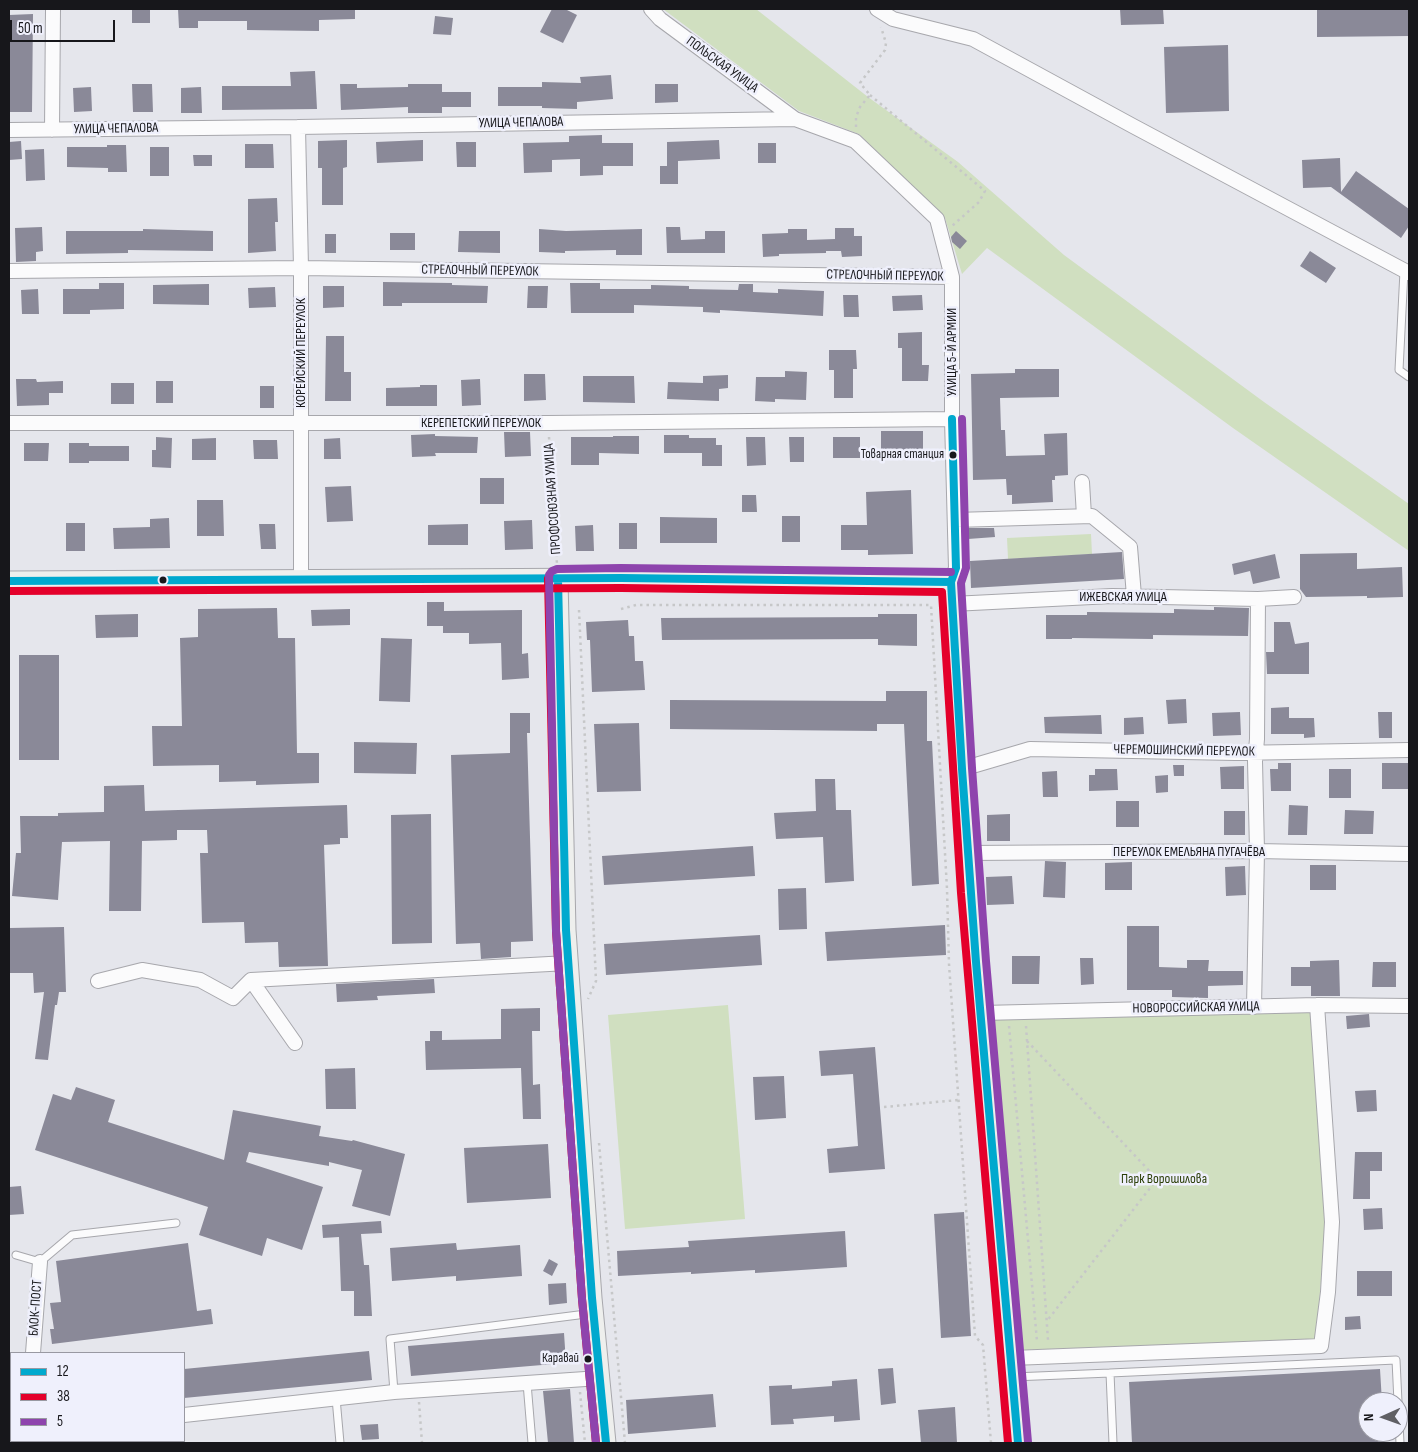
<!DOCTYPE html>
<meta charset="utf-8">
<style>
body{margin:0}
#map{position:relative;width:1418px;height:1452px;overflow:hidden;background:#e5e6ec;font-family:"Sofia Sans Condensed",sans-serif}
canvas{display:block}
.frame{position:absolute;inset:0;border:10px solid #17171b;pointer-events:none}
.legend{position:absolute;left:10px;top:1352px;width:175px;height:90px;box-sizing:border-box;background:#eff0fc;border:1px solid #9999a2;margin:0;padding:6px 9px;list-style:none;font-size:15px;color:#17171b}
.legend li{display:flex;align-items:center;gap:10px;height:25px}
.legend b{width:25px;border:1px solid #9999a2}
.north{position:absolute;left:1358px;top:1392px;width:50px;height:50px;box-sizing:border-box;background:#eff0fc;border:1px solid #9999a2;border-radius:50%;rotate:268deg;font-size:14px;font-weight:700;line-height:20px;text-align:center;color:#17171b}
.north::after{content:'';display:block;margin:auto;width:18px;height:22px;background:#5f5f64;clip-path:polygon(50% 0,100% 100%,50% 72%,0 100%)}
.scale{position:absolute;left:10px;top:20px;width:105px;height:22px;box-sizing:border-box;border:2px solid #17171b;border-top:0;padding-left:6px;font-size:15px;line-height:18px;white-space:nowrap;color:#17171b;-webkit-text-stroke:4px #eff0fc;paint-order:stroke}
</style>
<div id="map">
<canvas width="1418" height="1452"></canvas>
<div class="frame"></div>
<ul class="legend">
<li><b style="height:6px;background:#00a9ce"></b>12</li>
<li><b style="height:6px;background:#e4002b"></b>38</li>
<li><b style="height:6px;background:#8e44ad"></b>5</li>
</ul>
<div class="north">N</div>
<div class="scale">50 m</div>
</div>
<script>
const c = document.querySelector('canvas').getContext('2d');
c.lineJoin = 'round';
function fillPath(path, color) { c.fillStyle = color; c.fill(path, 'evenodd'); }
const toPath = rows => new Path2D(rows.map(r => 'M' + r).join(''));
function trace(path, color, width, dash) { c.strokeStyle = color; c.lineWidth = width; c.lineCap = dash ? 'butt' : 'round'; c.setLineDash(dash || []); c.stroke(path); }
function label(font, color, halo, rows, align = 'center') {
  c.font = font + ' "Sofia Sans Condensed",sans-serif'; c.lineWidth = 5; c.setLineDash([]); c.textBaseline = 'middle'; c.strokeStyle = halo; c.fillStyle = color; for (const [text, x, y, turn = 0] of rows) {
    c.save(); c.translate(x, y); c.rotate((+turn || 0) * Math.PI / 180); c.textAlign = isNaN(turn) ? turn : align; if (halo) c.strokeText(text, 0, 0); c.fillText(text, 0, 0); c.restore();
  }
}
const green = toPath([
 [663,9,756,9,868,97,958,162,1064,255,1264,402,1409,504,1409,551,1233,428,987,248,962,274,945,218,859,134,799,111],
 [1091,534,1092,554,1008,559,1007,538],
 [728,1005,745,1219,625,1229,608,1015],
 [1313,1012,1326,1221,1316,1340,1019,1350,990,1019]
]);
const building = toPath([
 [132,9,150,9,150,23,132,23],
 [178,9,355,9,355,19,319,20,319,31,247,30,247,21,198,21,198,28,179,28],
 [552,9,565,9,577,15,563,43,540,32],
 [1120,9,1163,9,1164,24,1121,25],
 [1317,9,1409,9,1409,36,1317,37],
 [33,14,32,112,9,112,9,15],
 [435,16,453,18,451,35,433,34],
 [1228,45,1229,111,1166,113,1164,47],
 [315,71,317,109,222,110,222,86,291,86,290,72],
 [611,75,613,99,577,102,577,109,542,108,542,106,498,106,498,87,542,87,542,82,581,83,580,77],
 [132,84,152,84,153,112,133,112],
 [340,84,357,84,357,88,408,87,408,84,442,84,442,92,471,92,471,107,442,107,442,113,408,113,408,107,341,110],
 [655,84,678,84,678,102,655,103],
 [91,87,92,111,74,112,73,88],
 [201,87,202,113,181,113,181,88],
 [602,135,602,143,633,143,633,166,603,166,603,175,580,176,580,159,552,160,552,172,524,173,523,143,569,142,569,136],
 [347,140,347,167,343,168,343,205,322,205,322,168,318,168,318,141],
 [423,140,423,161,377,163,376,142],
 [719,140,720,159,678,161,678,184,660,184,660,166,667,166,667,142],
 [21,141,22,159,9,160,9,142],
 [456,142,476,142,476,167,457,167],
 [758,143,776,143,776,163,758,163],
 [245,144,273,144,274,168,245,168],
 [107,145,126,145,127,172,108,172,108,168,67,167,67,147,107,147],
 [150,147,169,147,169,176,150,176],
 [44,149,45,180,26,181,25,150],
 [193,155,212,155,212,166,194,166],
 [1340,158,1341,192,1356,171,1409,209,1409,226,1401,238,1331,187,1303,188,1302,160],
 [277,198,278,222,275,222,276,251,248,253,248,199],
 [42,227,43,251,36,252,36,261,16,262,15,228],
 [666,227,680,227,681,240,705,239,705,231,725,231,725,253,667,253],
 [835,228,854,228,854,236,862,236,862,256,842,257,841,251,826,251,826,253,779,254,779,256,763,257,762,234,788,233,788,229,807,229,807,240,835,239],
 [143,229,213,231,213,251,128,250,128,253,66,254,66,231,143,231],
 [539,229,566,231,642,229,642,255,616,255,616,250,565,251,565,253,539,252],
 [459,231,500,231,500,253,458,252],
 [956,231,967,241,960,249,952,242,951,237],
 [390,233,415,233,415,250,390,250],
 [325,234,336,234,336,253,325,253],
 [1310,251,1336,268,1326,283,1300,266],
 [383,282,452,283,452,285,488,286,487,303,402,303,402,306,383,306],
 [99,283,124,283,124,309,90,310,90,314,63,314,63,289,99,289],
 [570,283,600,283,600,289,651,289,651,285,689,286,689,289,738,290,739,284,753,284,753,292,778,293,778,289,824,291,823,316,720,310,720,313,703,312,703,307,634,305,634,313,571,313],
 [209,284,209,305,153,304,153,285],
 [323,286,344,286,344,307,323,308],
 [528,286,548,286,547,308,527,308],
 [275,287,276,307,249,308,248,288],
 [38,289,39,314,22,314,21,290],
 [843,295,858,295,859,317,844,317],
 [922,295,923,310,893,311,892,296],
 [922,332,922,365,929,365,928,381,902,381,902,348,898,348,898,333],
 [326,336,344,336,344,372,351,372,351,401,325,401],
 [829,350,856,350,857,369,853,369,853,398,834,398,834,370,829,370],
 [1015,369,1059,369,1059,397,1000,398,1001,430,1005,430,1006,456,1045,455,1044,434,1067,433,1068,475,1055,476,1055,480,1052,480,1053,502,1012,504,1012,495,1007,495,1006,479,973,480,971,374,1015,373],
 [785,371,807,372,806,400,775,399,775,402,755,401,756,377,785,377],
 [524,374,545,374,546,400,524,401],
 [728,375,728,388,719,389,719,401,667,399,668,382,703,383,703,376],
 [583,376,634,376,635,403,583,402],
 [16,379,36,379,37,382,63,381,63,393,49,393,49,405,17,406],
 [480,379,481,405,462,406,461,380],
 [156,381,173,381,173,403,156,403],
 [111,383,134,383,134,404,111,404],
 [420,385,437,385,437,406,386,406,386,388,420,387],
 [260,386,274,386,274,408,260,408],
 [881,431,923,431,923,454,881,454],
 [504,432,530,432,531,456,505,457],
 [435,434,435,436,478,437,477,453,435,453,436,456,412,457,411,435],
 [664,435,689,435,689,438,716,438,716,445,722,445,722,466,702,466,702,453,664,453],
 [613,436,639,436,639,454,599,453,599,465,571,465,571,437,613,437],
 [156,437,172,438,171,468,152,467,152,450,156,450],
 [746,437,765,437,766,465,747,466],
 [789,437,804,437,804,462,790,462],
 [833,437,860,437,860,458,833,458],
 [216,438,216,460,192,460,192,439],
 [340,438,341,459,324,459,324,439],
 [253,440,277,440,278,459,254,459],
 [24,443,49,443,48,461,24,461],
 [69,443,89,443,89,446,129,446,129,461,89,461,89,463,69,463],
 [480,478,504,478,504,504,480,504],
 [351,486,353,521,327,522,325,487],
 [911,490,913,554,868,555,868,550,841,550,841,525,867,525,866,492],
 [742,495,756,495,757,512,742,512],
 [197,500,223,500,224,536,197,536],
 [782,516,800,516,800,542,782,542],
 [660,517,717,518,717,543,660,543],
 [169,518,170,548,114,549,113,528,150,527,150,519],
 [532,520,533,549,505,550,504,521],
 [66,523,85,523,85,551,66,551],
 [619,523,637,523,637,549,619,549],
 [259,524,275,524,276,549,261,549],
 [468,524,468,545,428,545,428,525],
 [593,525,594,551,576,551,575,526],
 [968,528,994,528,995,537,968,539],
 [1122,552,1124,579,971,588,970,561],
 [1357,553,1357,569,1402,567,1403,597,1367,598,1367,596,1306,597,1300,589,1300,554],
 [1275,554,1280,578,1253,584,1250,571,1234,575,1232,564],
 [427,602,444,602,444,611,522,610,522,654,528,653,529,678,502,680,501,643,469,644,469,633,443,633,443,626,427,626],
 [1214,607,1249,608,1248,636,1153,635,1153,639,1072,638,1072,639,1046,639,1046,615,1087,615,1087,612,1174,613,1174,609,1214,610],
 [277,608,278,638,295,638,297,753,319,753,319,783,256,785,256,781,219,782,219,765,153,766,152,726,182,726,180,638,198,637,198,609],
 [350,609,350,625,312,626,311,610],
 [138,614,138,637,96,638,95,615],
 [878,614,917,614,917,646,878,645,878,639,662,640,661,618,878,617],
 [628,620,629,636,634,636,635,661,643,661,645,690,592,692,590,640,587,640,586,622],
 [1274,622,1290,622,1295,644,1309,642,1309,674,1267,674,1266,652,1274,652],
 [381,638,412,639,410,702,379,701],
 [19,655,59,655,59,760,19,760],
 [886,691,927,691,927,741,932,741,939,884,912,886,904,724,877,724,877,731,670,729,670,700,886,701],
 [1186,699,1187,723,1168,724,1166,700],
 [1289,707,1289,718,1314,718,1315,737,1304,738,1304,734,1271,734,1271,708],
 [1240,712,1241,735,1213,736,1212,713],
 [1378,712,1392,712,1392,738,1379,738],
 [510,713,530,713,530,733,527,733,533,941,511,942,511,957,481,959,480,943,456,944,451,755,510,753],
 [1101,715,1102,734,1045,733,1044,717],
 [1143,717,1144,734,1124,735,1124,718],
 [639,723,641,791,597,792,594,724],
 [354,742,417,743,416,774,354,773],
 [1278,763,1291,763,1291,791,1271,791,1270,769,1278,769],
 [1382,763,1409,763,1409,789,1382,789],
 [1173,765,1184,765,1184,776,1174,776],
 [1244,766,1244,789,1221,789,1220,767],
 [1095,769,1117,769,1118,790,1089,791,1089,775,1095,775],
 [1329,769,1351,769,1351,798,1329,798],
 [1057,771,1058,797,1043,797,1042,772],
 [1168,775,1168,792,1156,793,1155,776],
 [815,779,835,779,836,810,851,810,854,881,825,883,823,837,776,839,774,813,816,811],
 [144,785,145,811,347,805,348,838,340,838,340,844,324,845,328,966,279,967,278,942,245,943,244,922,202,923,200,853,208,853,207,830,177,830,177,840,142,841,141,911,109,911,110,841,62,842,58,900,12,896,16,853,21,853,20,816,58,816,58,813,104,812,104,786],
 [1116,801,1139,801,1139,827,1116,827],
 [1289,805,1308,806,1307,835,1288,835],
 [1345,810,1374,811,1373,834,1344,834],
 [1224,811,1245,811,1245,835,1224,835],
 [431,814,432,943,392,944,391,815],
 [1010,814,1010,841,987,841,987,815],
 [753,846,755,876,604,885,602,856],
 [1045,861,1066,862,1065,898,1043,897],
 [1132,862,1132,890,1105,890,1105,863],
 [1310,865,1336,865,1336,890,1310,890],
 [1245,866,1246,895,1226,896,1225,867],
 [1012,876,1014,904,987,905,986,877],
 [806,888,807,929,779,930,778,889],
 [945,925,946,955,827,961,825,932],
 [1127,926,1159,926,1159,967,1187,968,1187,960,1209,960,1208,971,1243,971,1243,985,1208,986,1208,998,1172,997,1172,990,1127,990],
 [64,927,66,992,59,992,57,1005,55,1005,48,1060,35,1059,44,992,34,993,33,973,9,973,9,928],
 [760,935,762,965,606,975,604,944],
 [1012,956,1040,956,1039,984,1012,984],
 [1080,958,1093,958,1094,984,1081,985],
 [1339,960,1340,996,1311,996,1311,986,1291,986,1291,967,1310,967,1310,961],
 [1373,962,1396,962,1396,987,1372,987],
 [434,979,435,993,377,996,378,1000,337,1002,336,984],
 [540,1008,540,1031,532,1031,533,1085,540,1084,541,1119,523,1119,521,1068,426,1070,425,1041,430,1041,430,1031,442,1031,442,1040,501,1039,501,1009],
 [1369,1014,1370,1027,1347,1029,1346,1016],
 [875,1047,885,1169,829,1173,827,1149,858,1146,853,1074,821,1076,819,1051],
 [355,1068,356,1109,326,1109,325,1069],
 [784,1076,786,1118,755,1120,753,1077],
 [76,1087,115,1100,108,1122,224,1160,233,1110,321,1126,319,1136,352,1141,353,1140,405,1154,390,1216,352,1206,362,1170,329,1162,329,1166,249,1152,246,1162,323,1187,302,1250,267,1238,262,1256,199,1235,208,1207,35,1150,53,1094,71,1100],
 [1376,1090,1377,1111,1357,1112,1355,1091],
 [548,1144,551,1198,467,1203,464,1148],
 [1355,1152,1382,1152,1382,1171,1370,1171,1370,1199,1353,1199],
 [21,1186,24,1214,9,1215,9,1187],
 [1382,1208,1383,1229,1364,1230,1363,1209],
 [964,1212,971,1336,941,1338,934,1214],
 [381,1221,382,1233,361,1234,364,1265,369,1265,372,1316,354,1316,354,1291,341,1291,339,1237,323,1238,322,1225],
 [845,1231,847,1267,755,1273,755,1270,691,1274,691,1272,618,1276,617,1251,689,1247,688,1241],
 [188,1243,197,1311,211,1309,213,1324,52,1344,50,1329,54,1329,50,1303,61,1302,56,1261],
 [456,1243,457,1250,520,1245,522,1276,456,1281,456,1276,392,1281,390,1248],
 [549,1259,558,1264,552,1276,543,1271],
 [1357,1271,1392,1271,1392,1296,1357,1296],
 [566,1283,567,1303,549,1305,548,1284],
 [1360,1316,1361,1329,1345,1330,1345,1317],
 [564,1333,566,1363,411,1376,408,1346],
 [369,1351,372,1380,184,1398,184,1369],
 [893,1368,896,1403,881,1405,878,1369],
 [1380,1369,1382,1402,1368,1402,1368,1432,1383,1432,1384,1443,1132,1443,1129,1382],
 [857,1379,860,1420,834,1422,834,1416,793,1419,794,1424,771,1425,769,1386,792,1385,792,1389,832,1386,832,1381],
 [570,1389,574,1443,548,1443,543,1391],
 [713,1394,716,1427,628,1434,626,1400],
 [955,1407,957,1443,921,1443,918,1410],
 [378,1424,379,1439,362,1440,360,1425]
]);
const path = toPath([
 [870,95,985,191,979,202,952,226],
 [856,127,856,117,860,107,870,95,860,83,885,50,886,43,881,27],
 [549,437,557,564],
 [621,609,636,605,931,605,947,889,949,964,975,1336,983,1345,991,1443],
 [579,610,596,981,588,999],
 [1009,1026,1037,1341],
 [1026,1026,1048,1340],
 [1027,1041,1157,1179,1047,1321],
 [884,1107,958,1100],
 [599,1143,625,1443],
 [580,1392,585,1443],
 [419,1402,422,1443]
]);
const service = toPath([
 [1404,271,1399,370,1409,377],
 [16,1255,40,1262,72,1235,176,1223],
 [1110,1373,1396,1360,1398,1402],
 [1013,1377,1110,1373,1113,1443],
 [527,1383,532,1443],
 [394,1392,390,1339,594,1313],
 [336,1398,340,1443],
 [1398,1404,1400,1443],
 [9,1416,11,1418]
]);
const minor = toPath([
 [651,9,660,19,795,119],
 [877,9,893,19,973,39,1133,126,1409,273],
 [298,127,301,268,301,579],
 [9,130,298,127,795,119,855,141,937,219,952,277,952,419,956,568,951,582],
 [52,130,53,9],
 [9,271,301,268,952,277],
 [9,423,548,423,952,419],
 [1082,482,1084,516],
 [955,520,1092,516,1130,547,1134,596],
 [952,604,1112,596,1258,599,1294,597],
 [962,769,1030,749,1235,753,1409,750],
 [968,853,1257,851,1409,854],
 [98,981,142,970,200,980,233,998,251,980],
 [1254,1007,1257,851,1255,761,1257,739,1258,599],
 [982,1013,1317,1005,1409,1006],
 [295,1043,251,980,568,963],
 [33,1353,40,1262],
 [1012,1358,1321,1346,1328,1292,1332,1222,1317,1005],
 [184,1415,394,1392,600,1378],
 [31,1441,31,1443]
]);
const secondary = toPath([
 [558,579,566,930,592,1298,606,1443],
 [9,581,621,578,951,582,971,892,1018,1443]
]);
const bus1 = toPath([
 [952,419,956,568,951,582,962,769,976,962,1018,1443],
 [558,579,566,930,592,1298,606,1443],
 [9,581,621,578,951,582]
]);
const bus2 = toPath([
 [548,579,556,931,582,1299,596,1443],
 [9,591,621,588,942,592,961,893,1008,1443]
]);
const bus3 = toPath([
 [962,419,966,568,961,583,972,768,986,961,1028,1442],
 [596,1443,582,1299,556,931,549,575,552,571,557,569,621,568,951,572]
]);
const markers = [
 [953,455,4.5,"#17171b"],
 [163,580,4.5,"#17171b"],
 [588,1359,4.5,"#17171b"]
];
const busNames = [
 ["Товарная cтанция",944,455],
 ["Каравай",579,1359]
];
const streetNames = [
 ["ПОЛЬСКАЯ УЛИЦА",722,65,36],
 ["УЛИЦА ЧЕПАЛОВА",521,123,-1],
 ["УЛИЦА ЧЕПАЛОВА",116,129,-1],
 ["СТРЕЛОЧНЫЙ ПЕРЕУЛОК",480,271,1],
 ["СТРЕЛОЧНЫЙ ПЕРЕУЛОК",885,276,1],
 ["УЛИЦА 5-Й АРМИИ",952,352,-90],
 ["КОРЕЙСКИЙ ПЕРЕУЛОК",301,353,-90],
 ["КЕРЕПЕТСКИЙ ПЕРЕУЛОК",481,423],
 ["ПРОФСОЮЗНАЯ УЛИЦА",553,499,-94],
 ["ИЖЕВСКАЯ УЛИЦА",1123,597],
 ["ЧЕРЕМОШИНСКИЙ ПЕРЕУЛОК",1184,751,1],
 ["ПЕРЕУЛОК ЕМЕЛЬЯНА ПУГАЧЁВА",1189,852],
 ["НОВОРОССИЙСКАЯ УЛИЦА",1196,1008,-1],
 ["БЛОК-ПОСТ",36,1308,-86]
];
const parkNames = [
 ["Парк Ворошилова",1164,1179]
];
fillPath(green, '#d0dfc0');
fillPath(building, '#8a8998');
trace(service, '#a7a7ac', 9);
trace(minor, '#a7a7ac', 16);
trace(secondary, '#a7a7ac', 21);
trace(path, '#c6c7c8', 2.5, [2.5, 4]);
trace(service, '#fbfbfc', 7);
trace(minor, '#fbfbfc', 14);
trace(secondary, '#eeefed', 19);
trace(bus1, '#00a9ce', 8);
trace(bus2, '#e4002b', 8);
trace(bus3, '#8e44ad', 8);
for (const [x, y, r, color] of markers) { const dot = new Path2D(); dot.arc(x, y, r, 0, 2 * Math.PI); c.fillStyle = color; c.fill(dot); trace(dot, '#eff0fc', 2); }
label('13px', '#17171b', '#eff0fc', busNames, 'right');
label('14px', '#17171b', '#eff0fc', streetNames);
label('14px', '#2c3f08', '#eff0fc', parkNames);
</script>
